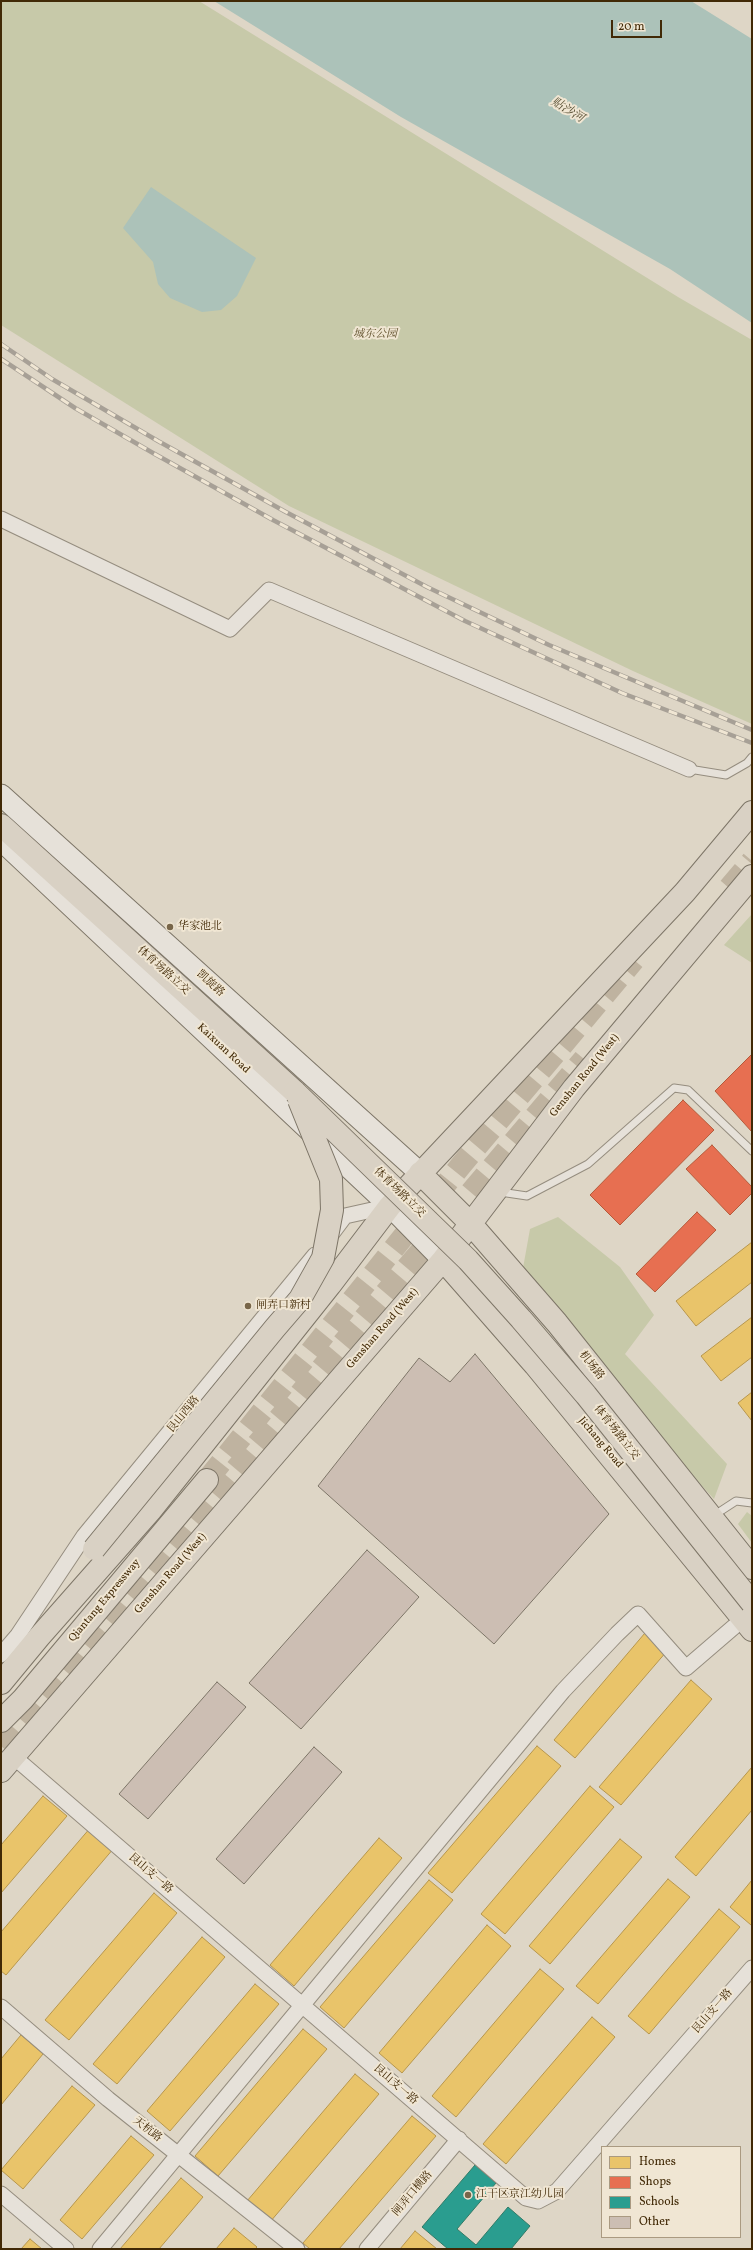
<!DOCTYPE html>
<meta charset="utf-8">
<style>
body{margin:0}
#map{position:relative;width:753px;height:2250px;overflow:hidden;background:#ded6c6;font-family:Vollkorn,serif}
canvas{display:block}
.frame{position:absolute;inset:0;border:2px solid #412906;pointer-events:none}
.legend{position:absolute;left:601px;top:2146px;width:140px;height:92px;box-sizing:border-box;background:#f0e6d3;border:1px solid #aa9a81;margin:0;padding:5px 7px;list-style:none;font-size:12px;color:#412906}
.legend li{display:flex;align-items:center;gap:8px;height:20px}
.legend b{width:20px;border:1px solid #aa9a81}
.scale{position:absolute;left:611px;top:20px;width:51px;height:18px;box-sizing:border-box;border:2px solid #412906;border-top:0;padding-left:5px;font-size:12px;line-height:14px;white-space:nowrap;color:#412906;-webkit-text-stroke:3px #f0e6d3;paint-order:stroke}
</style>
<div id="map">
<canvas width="753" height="2250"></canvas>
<div class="frame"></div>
<ul class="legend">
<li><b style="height:11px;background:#e9c46a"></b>Homes</li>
<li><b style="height:11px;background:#e76f51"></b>Shops</li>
<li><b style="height:11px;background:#2a9d8f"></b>Schools</li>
<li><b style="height:11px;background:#ccbeb3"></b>Other</li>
</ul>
<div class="scale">20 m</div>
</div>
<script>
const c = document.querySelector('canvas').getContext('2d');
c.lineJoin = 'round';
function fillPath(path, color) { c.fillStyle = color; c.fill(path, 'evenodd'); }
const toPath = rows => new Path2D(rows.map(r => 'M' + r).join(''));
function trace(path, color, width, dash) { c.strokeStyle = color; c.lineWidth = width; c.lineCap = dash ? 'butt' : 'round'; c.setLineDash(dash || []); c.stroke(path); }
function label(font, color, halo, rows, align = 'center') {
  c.font = font + ' Vollkorn,"Noto Serif SC",serif'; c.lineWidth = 4; c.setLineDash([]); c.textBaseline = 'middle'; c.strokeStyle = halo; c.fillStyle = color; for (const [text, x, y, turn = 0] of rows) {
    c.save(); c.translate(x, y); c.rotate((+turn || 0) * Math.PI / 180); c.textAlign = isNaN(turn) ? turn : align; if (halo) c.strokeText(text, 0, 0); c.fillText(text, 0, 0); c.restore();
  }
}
const green = toPath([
 [1,1,199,1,678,297,752,340,752,724,633,671,289,506,1,325],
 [752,914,752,963,724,945],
 [558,1217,620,1267,654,1315,625,1354,727,1464,714,1499,678,1460,620,1385,523,1268,530,1229],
 [747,1512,752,1516,752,1543,738,1524]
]);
const water = toPath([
 [214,1,691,1,752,39,752,323,670,269,401,117],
 [151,187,256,258,237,296,221,310,202,312,170,298,158,284,153,262,123,228]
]);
const homes = toPath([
 [752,1242,752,1282,696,1326,676,1301,752,1242],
 [752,1317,752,1357,721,1381,701,1356,752,1317],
 [752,1392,752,1421,738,1403,752,1392],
 [645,1633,667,1651,575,1758,554,1740,645,1633],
 [691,1680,712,1699,621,1805,599,1787,691,1680],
 [537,1746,561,1766,452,1893,428,1873,537,1746],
 [752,1767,752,1810,696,1876,675,1857,752,1767],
 [590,1786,614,1807,505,1934,481,1914,590,1786],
 [43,1796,67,1816,1,1893,1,1845,43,1796],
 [91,1827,114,1848,6,1975,1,1971,1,1932,91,1827],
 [379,1838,402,1858,294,1986,270,1965,379,1838],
 [620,1839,642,1857,550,1964,529,1946,620,1839],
 [668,1879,690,1897,598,2004,576,1986,668,1879],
 [429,1880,453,1900,344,2028,320,2007,429,1880],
 [752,1880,752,1924,751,1925,730,1907,752,1880],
 [154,1893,177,1913,69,2040,45,2020,154,1893],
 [719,1909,740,1927,649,2034,628,2016,719,1909],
 [487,1925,511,1946,402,2073,379,2053,487,1925],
 [202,1937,225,1957,117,2084,93,2064,202,1937],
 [540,1969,564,1989,456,2117,432,2096,540,1969],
 [255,1984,279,2004,170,2131,147,2111,255,1984],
 [592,2017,615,2037,506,2164,483,2144,592,2017],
 [303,2029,327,2049,218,2176,195,2156,303,2029],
 [21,2035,43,2054,1,2105,1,2059,21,2035],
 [355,2074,379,2094,270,2222,247,2201,355,2074],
 [72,2086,95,2105,23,2189,1,2170,72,2086],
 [412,2116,436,2136,339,2249,310,2249,303,2243,412,2116],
 [131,2136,154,2155,82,2239,60,2220,131,2136],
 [181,2178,203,2197,159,2249,120,2249,181,2178],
 [234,2228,257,2247,255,2249,216,2249,234,2228],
 [415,2231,437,2249,400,2249,415,2231],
 [30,2239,42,2249,21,2249,30,2239]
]);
const shops = toPath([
 [752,1054,752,1132,715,1091,752,1054],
 [683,1100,714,1130,620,1225,590,1195,683,1100],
 [712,1145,752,1187,752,1193,730,1215,686,1169,712,1145],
 [697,1212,716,1230,655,1292,636,1274,697,1212]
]);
const schools = toPath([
 [475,2165,496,2183,457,2229,476,2245,508,2207,530,2226,511,2249,448,2249,422,2227,475,2165]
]);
const building = toPath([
 [475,1354,609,1514,494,1644,318,1486,419,1358,450,1382,475,1354],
 [367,1550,419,1597,301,1729,249,1683,367,1550],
 [217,1682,246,1707,148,1819,119,1794,217,1682],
 [314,1747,342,1772,244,1884,216,1859,314,1747]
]);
const highwayTunnel = toPath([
 [729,888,752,861],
 [207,1480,462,1164,634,960],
 [1,1746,584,1059]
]);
const lane = toPath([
 [689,769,726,775,747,763,752,757],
 [500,1192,527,1196,588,1164,674,1088,688,1090,752,1151],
 [713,1516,736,1501,752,1503]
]);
const street = toPath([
 [1,519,230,629,269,590,689,769],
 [330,1236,345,1216,390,1206],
 [1,1655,18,1635,84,1536,315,1255],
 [14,1757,526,2198,538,2201,557,2191,752,1968],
 [1,2007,108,2099,297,2249],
 [1,2194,66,2249],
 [100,2249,563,1691,617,1634,638,1614,686,1668,743,1619],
 [367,2249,459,2139]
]);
const secondary = toPath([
 [1,795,420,1173],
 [1,840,390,1206,443,1260]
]);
const primary = toPath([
 [1,825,295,1092],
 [420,1173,470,1223,557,1323,752,1568],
 [443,1260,535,1365,752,1630],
 [1,1683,39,1637,151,1510,330,1285,390,1206,685,892,752,812],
 [1,1771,443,1260,574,1088,752,876]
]);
const highway = toPath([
 [1,1721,23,1699,207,1480]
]);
const rail = toPath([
 [1,344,52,379,158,441,284,511,427,587,549,645,752,730],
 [1,359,75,408,153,453,273,520,465,621,622,693,752,743]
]);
const primaryBridge = toPath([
 [295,1092,468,1260,521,1319,586,1395,752,1603],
 [94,1549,275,1328,300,1299,323,1258,332,1210,331,1179,299,1100]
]);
const markers = [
 [170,927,4,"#786649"],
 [248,1306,4,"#786649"],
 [468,2195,4,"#786649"]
];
const parkNames = [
 ["城东公园",375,335]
];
const poiNames = [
 ["华家池北",178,927],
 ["闸弄口新村",256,1306],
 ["江干区京江幼儿园",476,2195]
];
const streetNames = [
 ["体育场路立交",163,971,42],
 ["凯旋路",210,984,42],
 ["Kaixuan Road",223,1049,43],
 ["Genshan Road (West)",585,1076,-51],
 ["体育场路立交",399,1193,44],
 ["Genshan Road (West)",383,1329,-49],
 ["机场路",591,1366,52],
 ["艮山西路",184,1415,-50],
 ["体育场路立交",616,1433,52],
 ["Jichang Road",600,1443,50],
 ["Genshan Road (West)",171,1574,-49],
 ["Qiantang Expressway",105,1601,-50],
 ["艮山支一路",150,1874,41],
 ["艮山支一路",713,2012,-49],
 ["艮山支一路",395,2085,41],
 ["天杭路",147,2130,38],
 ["闸弄口横路",413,2194,-50]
];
const waterNames = [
 ["贴沙河",567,111,31]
];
fillPath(green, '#c7c9a9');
fillPath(water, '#acc2b9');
fillPath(homes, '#e9c46a');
trace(homes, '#b7964c', 1);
fillPath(shops, '#e76f51');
trace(shops, '#b55a3a', 1);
fillPath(schools, '#2a9d8f');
trace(schools, '#317a66', 1);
fillPath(building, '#ccbeb3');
trace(building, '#7d7567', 1);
trace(highwayTunnel, '#bfb3a0', 22, [22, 11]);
trace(lane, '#958d7f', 9);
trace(street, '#958d7f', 17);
trace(secondary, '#7d7567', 23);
trace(primary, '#7d7567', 24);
trace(highway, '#7d7567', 24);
trace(lane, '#e6e1d9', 7);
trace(street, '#e6e1d9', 15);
trace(secondary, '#e6e1d9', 21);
trace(primary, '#d9d1c4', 22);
trace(highway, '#d9d1c4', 22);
trace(rail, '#a7a096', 4.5);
trace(rail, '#f0e6d3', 3, [9]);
trace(primaryBridge, '#7d7567', 24, []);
trace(primaryBridge, '#d9d1c4', 22);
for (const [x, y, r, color] of markers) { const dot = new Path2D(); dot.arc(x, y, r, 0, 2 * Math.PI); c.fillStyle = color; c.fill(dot); trace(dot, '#f0e6d3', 1.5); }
label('italic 11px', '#5e4e29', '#f0e6d3', parkNames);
label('11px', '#412906', '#f0e6d3', poiNames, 'left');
label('11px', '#412906', '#f0e6d3', streetNames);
label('italic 12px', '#564d31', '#f0e6d3', waterNames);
</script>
